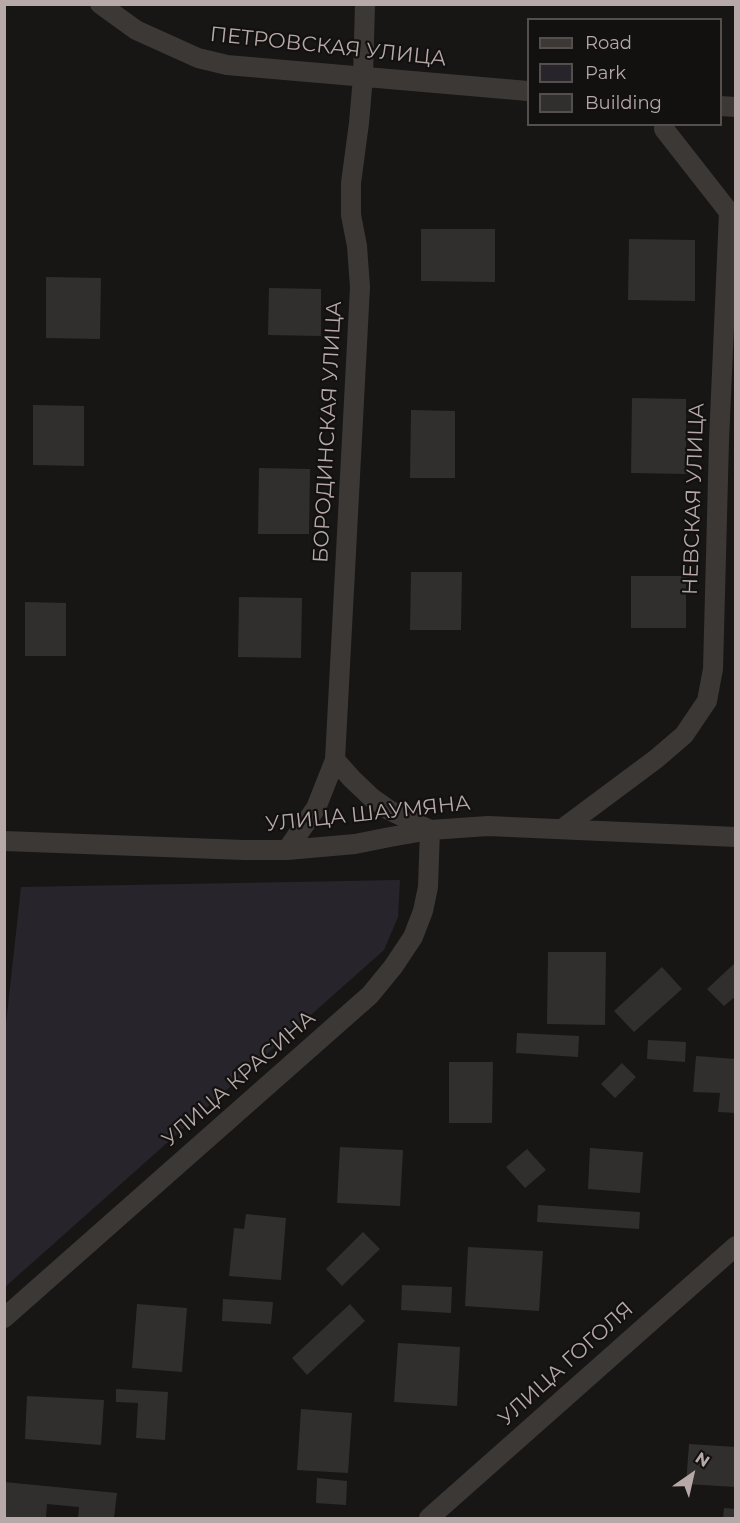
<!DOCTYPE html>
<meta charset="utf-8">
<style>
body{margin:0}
#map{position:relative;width:740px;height:1523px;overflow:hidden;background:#171615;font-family:Montserrat,sans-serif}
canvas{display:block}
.frame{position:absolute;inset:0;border:6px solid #b7a9a8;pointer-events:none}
.legend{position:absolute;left:527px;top:18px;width:195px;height:108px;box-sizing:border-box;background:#121110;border:2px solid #544e4d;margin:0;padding:8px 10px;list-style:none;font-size:18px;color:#b7a9a8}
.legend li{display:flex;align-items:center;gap:12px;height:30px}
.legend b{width:30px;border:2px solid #544e4d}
.north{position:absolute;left:662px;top:1445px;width:60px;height:60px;-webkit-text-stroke:4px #121110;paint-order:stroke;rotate:34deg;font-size:16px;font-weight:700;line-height:24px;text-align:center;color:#b7a9a8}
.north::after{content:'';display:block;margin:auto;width:21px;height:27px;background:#b7a9a8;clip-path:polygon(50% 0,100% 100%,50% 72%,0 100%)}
</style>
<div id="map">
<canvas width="740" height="1523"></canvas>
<div class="frame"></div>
<ul class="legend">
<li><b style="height:8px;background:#3c3836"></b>Road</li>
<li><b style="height:16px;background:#28242c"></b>Park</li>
<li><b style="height:16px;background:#312f2d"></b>Building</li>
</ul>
<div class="north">N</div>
</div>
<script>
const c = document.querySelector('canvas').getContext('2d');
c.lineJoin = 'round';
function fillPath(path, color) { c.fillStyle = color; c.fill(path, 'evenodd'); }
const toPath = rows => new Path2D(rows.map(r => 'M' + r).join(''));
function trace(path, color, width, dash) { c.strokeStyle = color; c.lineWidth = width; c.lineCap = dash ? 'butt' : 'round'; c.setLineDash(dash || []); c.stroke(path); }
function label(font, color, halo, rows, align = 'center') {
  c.font = font + ' Montserrat,sans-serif'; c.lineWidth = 4.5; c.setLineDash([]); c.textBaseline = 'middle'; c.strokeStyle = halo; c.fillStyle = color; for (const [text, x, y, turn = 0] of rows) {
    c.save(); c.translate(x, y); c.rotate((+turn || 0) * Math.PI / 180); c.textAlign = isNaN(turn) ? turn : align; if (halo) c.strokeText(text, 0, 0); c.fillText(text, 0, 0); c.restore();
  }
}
const green = toPath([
 [400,880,398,917,384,950,5,1287,4,1042,21,887]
]);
const building = toPath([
 [421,229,495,229,495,282,421,281],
 [629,239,695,240,695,301,628,300],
 [46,277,101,278,100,339,46,338],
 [269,288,321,289,321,336,268,335],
 [632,398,686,399,686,474,631,473],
 [33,405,84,406,84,466,33,465],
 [411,410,455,411,455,478,410,478],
 [259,468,310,469,309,534,258,534],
 [411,572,462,572,461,630,410,630],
 [631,576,686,576,686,628,631,628],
 [239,597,302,598,301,658,238,657],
 [25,602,66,603,66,656,25,656],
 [548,952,606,952,605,1025,547,1024],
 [736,962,736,996,724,1006,707,989],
 [662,967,682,989,634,1032,614,1011],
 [517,1033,579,1036,578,1057,516,1053],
 [648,1040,686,1042,685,1062,647,1059],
 [696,1056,736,1059,736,1113,718,1112,720,1093,693,1092],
 [449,1062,493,1062,492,1123,449,1123],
 [622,1063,636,1077,615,1098,601,1084],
 [340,1147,403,1150,400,1206,337,1203],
 [590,1148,643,1152,640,1193,588,1189],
 [527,1149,546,1170,525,1188,506,1167],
 [538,1205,640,1212,639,1229,537,1222],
 [246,1214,286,1218,281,1280,229,1276,234,1228,244,1229],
 [363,1232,380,1249,342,1286,326,1269],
 [468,1247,543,1251,539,1311,465,1306],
 [402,1285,452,1287,451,1313,401,1310],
 [223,1299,273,1302,271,1324,222,1321],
 [137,1304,187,1308,182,1372,132,1368],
 [350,1304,365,1321,307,1375,292,1358],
 [398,1343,460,1347,457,1406,394,1402],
 [116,1389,168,1392,165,1440,136,1438,138,1403,116,1402],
 [27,1396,104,1400,101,1445,25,1439],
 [301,1409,352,1413,348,1473,297,1470],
 [689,1444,736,1447,736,1487,686,1484],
 [317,1478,347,1481,346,1505,316,1503],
 [4,1482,117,1493,114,1518,78,1517,79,1507,47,1504,46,1518,4,1518],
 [724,1508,736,1509,736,1518,723,1518]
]);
const street = toPath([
 [100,4,136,30,198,58,227,65,528,91],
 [720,106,736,107],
 [562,829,656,759,684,735,707,701,713,669,719,441,729,212,664,129,664,124],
 [4,841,244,850,287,850,355,844,390,837,430,830,488,826,736,837],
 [287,850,316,808,335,760,360,287,357,246,351,215,351,183,359,123,363,77,365,4],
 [4,1318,370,995,393,967,413,937,423,911,428,887,430,830,389,810,372,798,352,779,335,760],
 [429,1518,736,1246]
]);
const streetNames = [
 ["ПЕТРОВСКАЯ УЛИЦА",328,47,6],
 ["БОРОДИНСКАЯ УЛИЦА",328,432,-87],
 ["НЕВСКАЯ УЛИЦА",694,499,-88],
 ["УЛИЦА ШАУМЯНА",368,814,-6],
 ["УЛИЦА КРАСИНА",239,1079,-41],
 ["УЛИЦА ГОГОЛЯ",566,1364,-42]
];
fillPath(green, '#28242c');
fillPath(building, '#312f2d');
trace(street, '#3c3836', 20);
label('21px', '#b7a9a8', '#121110', streetNames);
</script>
